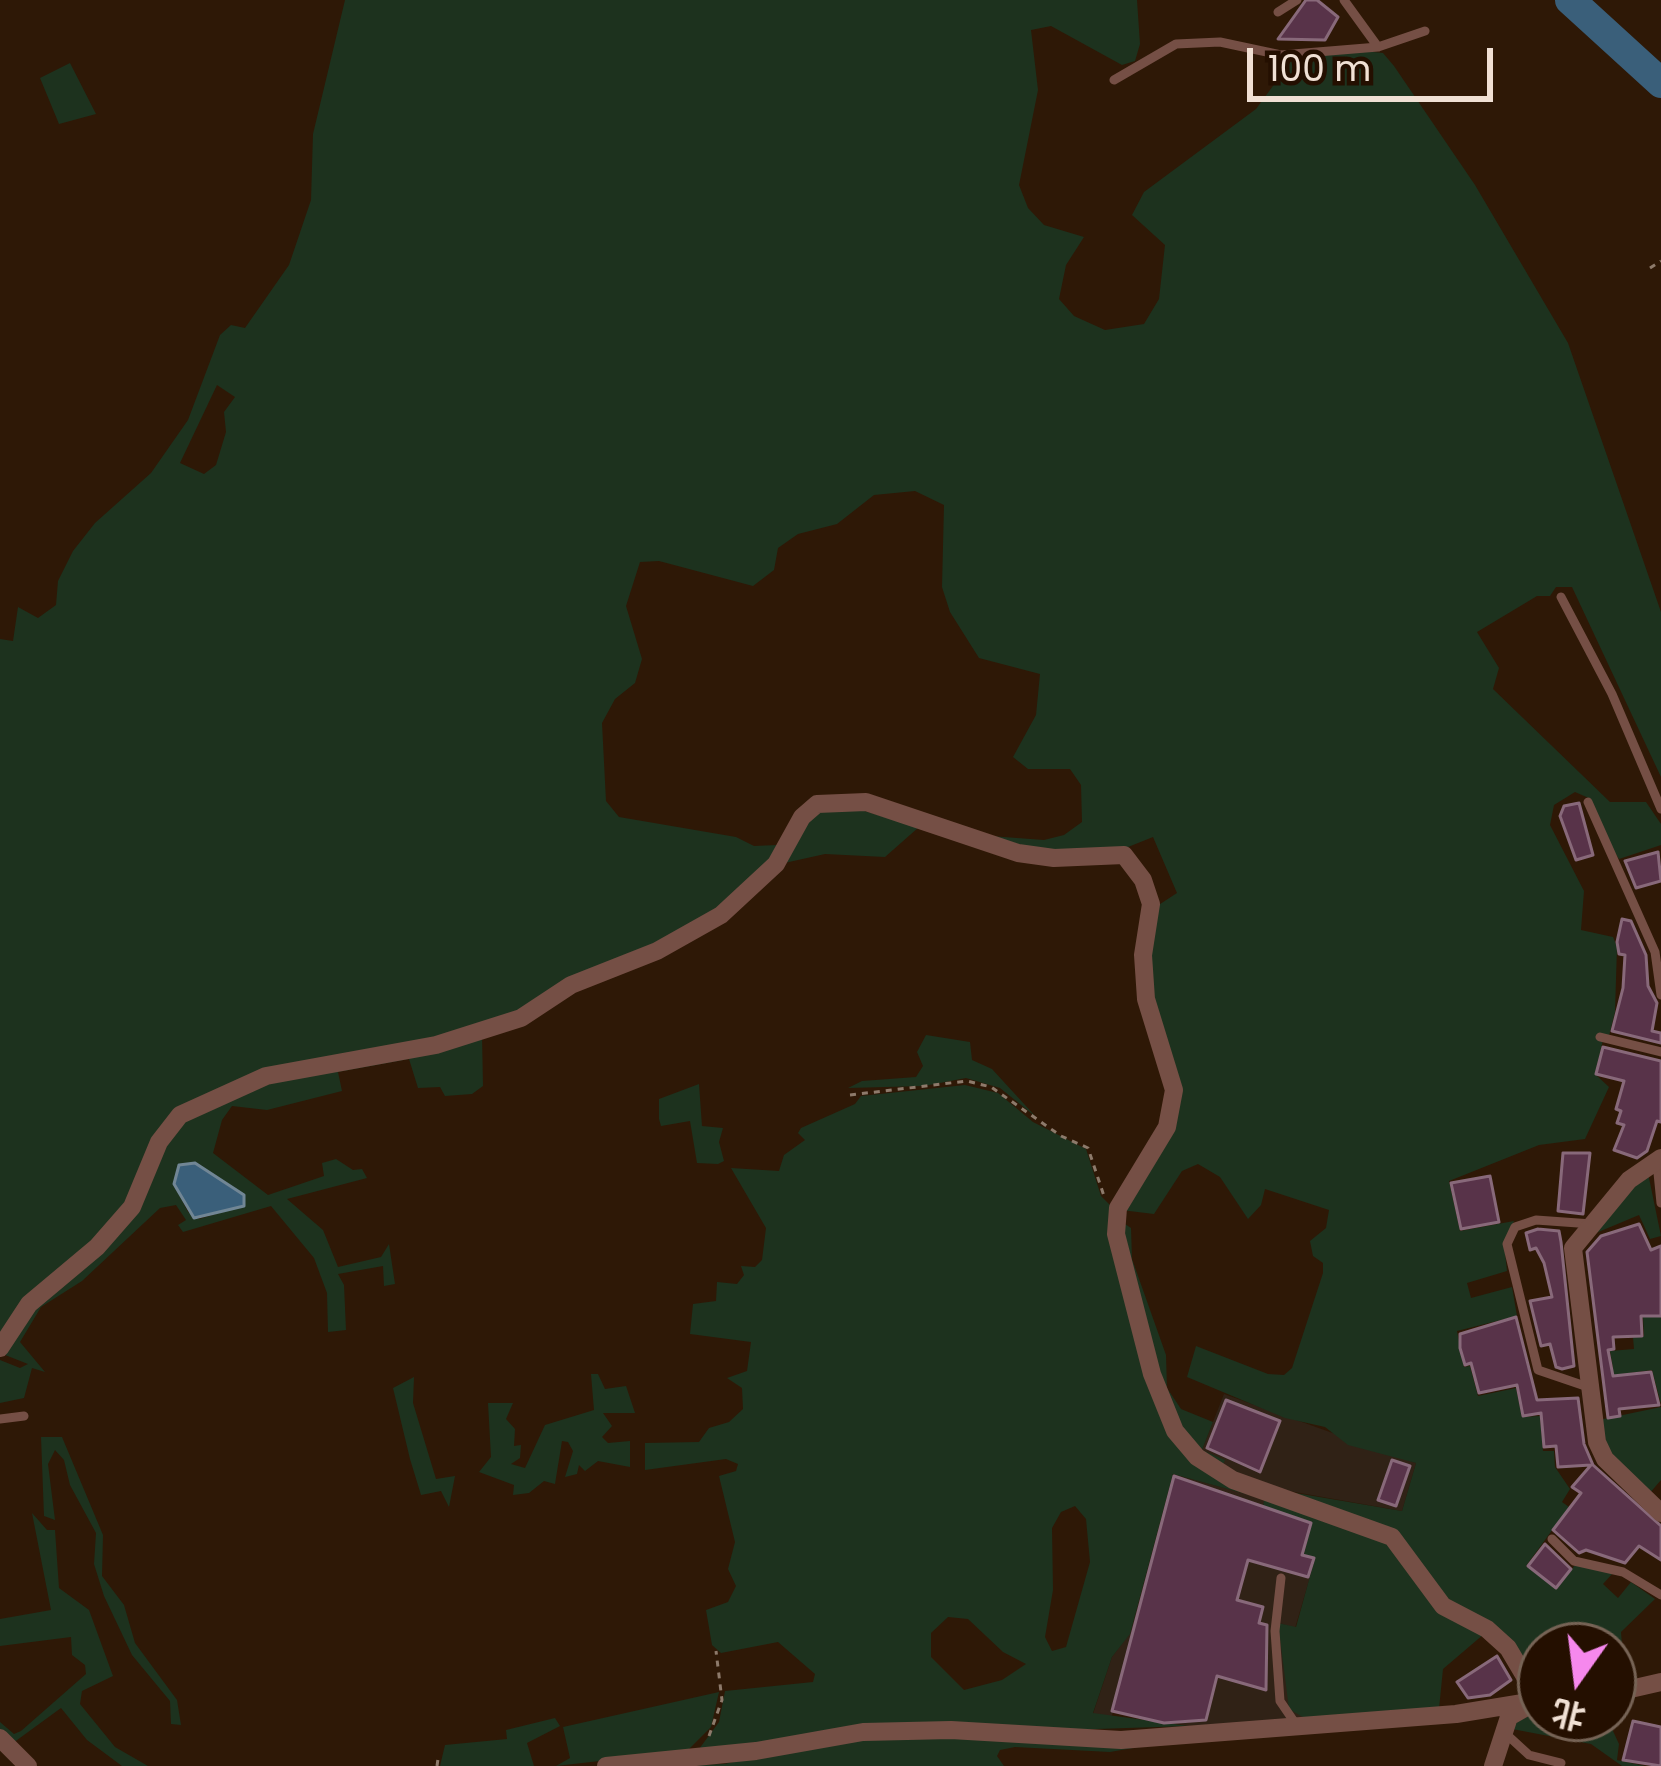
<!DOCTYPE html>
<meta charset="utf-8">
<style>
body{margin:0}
#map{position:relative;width:1661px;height:1766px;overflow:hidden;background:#2e1806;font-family:Poppins,"Noto Sans SC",sans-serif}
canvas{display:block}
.north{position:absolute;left:1517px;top:1622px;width:120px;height:120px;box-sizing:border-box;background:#240f00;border:3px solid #766355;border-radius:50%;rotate:194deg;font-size:33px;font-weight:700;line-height:48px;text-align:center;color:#f0e0d4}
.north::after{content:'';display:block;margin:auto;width:42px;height:54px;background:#f688ed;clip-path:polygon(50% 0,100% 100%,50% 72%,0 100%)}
.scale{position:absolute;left:1247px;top:48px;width:246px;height:54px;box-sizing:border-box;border:6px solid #f0e0d4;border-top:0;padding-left:15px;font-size:36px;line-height:42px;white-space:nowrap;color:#f0e0d4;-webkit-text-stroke:9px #240f00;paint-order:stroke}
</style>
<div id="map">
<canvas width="1661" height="1766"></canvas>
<div class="north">北</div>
<div class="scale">100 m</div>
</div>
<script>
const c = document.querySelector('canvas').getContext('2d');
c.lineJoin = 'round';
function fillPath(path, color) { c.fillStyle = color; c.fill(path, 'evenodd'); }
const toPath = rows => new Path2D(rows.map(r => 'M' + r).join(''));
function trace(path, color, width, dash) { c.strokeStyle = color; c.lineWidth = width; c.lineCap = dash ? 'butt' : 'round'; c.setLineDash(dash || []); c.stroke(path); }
const industrial = toPath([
 [1224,1394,1416,1463,1402,1511,1255,1485,1202,1450],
 [1173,1474,1265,1499,1263,1509,1313,1522,1316,1557,1295,1628,1279,1623,1306,1719,1189,1726,1113,1712,1111,1718,1093,1714,1112,1657,1130,1633]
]);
const green = toPath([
 [345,0,1137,0,1140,44,1135,61,1122,65,1051,26,1031,30,1038,90,1019,185,1028,208,1044,225,1084,237,1066,265,1059,299,1074,316,1105,330,1144,324,1159,299,1165,245,1132,215,1144,192,1256,109,1292,60,1353,50,1383,53,1394,66,1475,185,1568,343,1661,612,1661,777,1572,587,1556,587,1550,596,1537,596,1477,632,1499,668,1493,689,1610,802,1646,802,1661,824,1661,845,1619,859,1599,828,1591,799,1575,792,1554,805,1550,825,1584,891,1581,930,1613,937,1617,947,1615,1012,1609,1036,1596,1035,1603,1040,1595,1074,1609,1087,1585,1139,1539,1145,1449,1181,1460,1231,1514,1221,1504,1243,1507,1271,1467,1283,1471,1298,1512,1287,1517,1316,1457,1331,1464,1367,1470,1366,1478,1396,1516,1388,1522,1417,1540,1416,1543,1451,1554,1451,1555,1467,1570,1489,1562,1502,1569,1507,1526,1566,1557,1589,1575,1565,1613,1573,1603,1584,1618,1598,1631,1582,1655,1599,1621,1632,1622,1645,1613,1660,1613,1646,1541,1646,1541,1697,1531,1679,1453,1610,1397,1537,1272,1489,1402,1511,1416,1463,1348,1445,1325,1427,1285,1418,1187,1377,1196,1346,1268,1374,1284,1375,1292,1368,1323,1273,1323,1263,1313,1256,1310,1241,1326,1228,1329,1210,1265,1189,1261,1205,1248,1219,1220,1177,1198,1164,1182,1171,1154,1214,1121,1210,1174,1109,1149,999,1154,908,1177,893,1153,837,1123,849,1053,854,990,836,1044,840,1064,835,1082,822,1081,785,1070,769,1028,769,1013,757,1036,715,1040,674,979,658,950,612,942,587,944,505,915,491,874,495,837,524,798,534,778,548,774,570,753,586,659,561,640,562,626,606,642,659,635,683,615,699,602,723,606,801,619,817,736,837,754,846,777,845,772,861,719,912,496,1026,332,1057,178,1112,129,1206,0,1341,0,639,13,641,18,607,38,618,56,605,58,581,73,551,95,523,151,473,188,420,220,335,231,325,245,328,289,265,311,200,313,134],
 [217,385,235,397,224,412,226,432,216,465,204,474,180,463],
 [70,63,96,114,59,124,40,78],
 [837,803,919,827,885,857,825,854,780,864,805,818],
 [482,1035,483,1086,472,1094,445,1096,440,1087,418,1088,409,1059,338,1072,342,1091,267,1110,232,1106,222,1120,213,1153,268,1195,324,1176,322,1163,336,1159,353,1170,362,1169,367,1178,287,1199,323,1230,338,1267,381,1257,389,1244,395,1284,384,1286,383,1266,338,1274,344,1285,346,1330,328,1332,327,1293,314,1258,271,1206,183,1232,178,1225,186,1220,176,1205,160,1208,82,1281,41,1307,20,1342,45,1372,32,1368,24,1398,0,1403,0,1360,20,1368,28,1364,0,1353,31,1307,98,1251,182,1118,233,1091],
 [195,1163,243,1195,244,1206,199,1219,188,1212,174,1185,181,1169],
 [926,1035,970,1042,972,1060,992,1069,1036,1117,1000,1088,966,1078,924,1086,848,1088,862,1081,916,1077,923,1066,917,1052],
 [699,1084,702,1126,723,1128,719,1142,724,1161,718,1164,697,1163,690,1121,661,1126,659,1119,659,1099],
 [965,1085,998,1093,1033,1122,1086,1149,1101,1196,1114,1209,1126,1293,1194,1458,1379,1531,1484,1634,1443,1669,1439,1709,1306,1719,1289,1709,1278,1623,1296,1627,1315,1558,1304,1554,1312,1522,1263,1508,1264,1499,1173,1474,1130,1634,1112,1657,1093,1713,1189,1726,787,1739,699,1749,719,1722,725,1691,813,1682,815,1674,778,1642,721,1653,712,1645,706,1610,728,1602,736,1586,728,1569,735,1542,719,1476,736,1471,738,1464,726,1459,645,1470,645,1443,699,1442,709,1428,729,1422,743,1409,742,1388,727,1378,747,1371,751,1342,690,1334,693,1304,716,1301,717,1282,737,1284,744,1275,741,1266,755,1267,762,1260,766,1228,731,1168,779,1171,784,1155,805,1140,798,1133,801,1128,855,1104,861,1096],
 [1075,1506,1086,1519,1090,1562,1066,1647,1052,1651,1045,1637,1053,1590,1052,1528,1061,1512],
 [948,1617,968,1619,1003,1652,1026,1664,1002,1680,964,1690,931,1657,931,1633],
 [1648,1173,1661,1236,1650,1239,1639,1215,1584,1238],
 [1119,1220,1131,1228,1132,1259,1166,1355,1167,1388,1181,1409,1213,1422,1202,1450,1225,1460,1221,1469,1185,1443,1163,1387],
 [1643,1317,1661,1317,1661,1404,1652,1370,1607,1376,1606,1370,1613,1368,1610,1351,1634,1349,1633,1337,1644,1336],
 [591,1374,598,1374,605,1389,626,1386,635,1413,603,1413,612,1426,602,1437,608,1443,630,1441,630,1467,598,1461,585,1471,579,1465,577,1474,565,1477,573,1451,568,1442,562,1441,555,1484,544,1481,529,1493,513,1495,514,1485,479,1472,491,1457,488,1403,513,1403,506,1419,515,1429,514,1446,521,1445,520,1458,511,1464,525,1468,545,1425,594,1410],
 [414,1377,413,1403,436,1479,455,1476,449,1507,441,1491,421,1495,410,1459,393,1388],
 [1661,1407,1661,1480,1649,1494,1607,1452,1599,1420],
 [41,1437,62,1437,103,1535,102,1576,124,1605,135,1643,177,1700,181,1725,171,1724,170,1701,132,1655,104,1596,94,1564,96,1533,70,1485,64,1460,55,1450,48,1464,55,1520,44,1516],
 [32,1513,47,1530,55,1530,59,1588,89,1610,113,1676,82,1691,80,1704,115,1747,148,1766,122,1766,87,1740,61,1708,13,1743,0,1730,0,1722,14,1734,21,1731,86,1674,85,1665,72,1655,71,1637,0,1646,0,1619,51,1610],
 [719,1692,711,1727,687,1751,556,1766,570,1758,563,1727],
 [1541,1711,1541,1718,1607,1718,1619,1744,1617,1760,1645,1766,1622,1766,1591,1744,1512,1729,1515,1722],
 [555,1718,560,1726,527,1743,534,1766,440,1766,445,1745,507,1739,506,1730],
 [898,1737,1168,1742,1110,1752,1015,1747,1000,1750,997,1756,1004,1766,654,1766,724,1764,821,1744]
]);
const water = toPath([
 [195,1163,244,1195,244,1206,194,1218,174,1184,179,1165,195,1163]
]);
const river = toPath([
 [1570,0,1661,83]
]);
const building = toPath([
 [1306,0,1317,0,1338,17,1325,40,1278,39,1306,0],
 [1579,803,1593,855,1576,860,1560,816,1564,806,1579,803],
 [1658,852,1661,881,1636,888,1625,861,1658,852],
 [1622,919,1631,921,1646,955,1648,986,1657,1003,1652,1031,1661,1033,1661,1043,1612,1031,1623,988,1625,955,1619,954,1617,942,1622,919],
 [1603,1047,1661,1061,1661,1122,1657,1121,1647,1151,1637,1158,1614,1150,1624,1125,1617,1123,1621,1111,1616,1109,1624,1081,1596,1074,1603,1047],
 [1563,1153,1590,1153,1583,1214,1558,1211,1563,1153],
 [1490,1176,1499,1222,1461,1229,1451,1183,1490,1176],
 [1639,1224,1651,1250,1661,1246,1661,1316,1641,1316,1642,1336,1613,1337,1614,1349,1608,1350,1613,1376,1651,1372,1659,1405,1619,1409,1620,1416,1608,1418,1587,1252,1601,1236,1639,1224],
 [1538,1229,1559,1231,1561,1242,1574,1366,1562,1369,1556,1367,1550,1344,1541,1346,1530,1301,1552,1297,1544,1263,1536,1248,1530,1250,1526,1233,1538,1229],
 [1516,1317,1537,1400,1578,1398,1584,1444,1593,1465,1661,1526,1661,1560,1639,1546,1625,1563,1586,1550,1579,1553,1553,1530,1581,1493,1572,1487,1591,1465,1558,1467,1556,1446,1544,1447,1541,1413,1523,1416,1517,1385,1479,1393,1471,1363,1465,1365,1460,1348,1460,1334,1516,1317],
 [1226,1400,1280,1421,1260,1472,1207,1448,1226,1400],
 [1392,1460,1410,1466,1396,1506,1378,1500,1392,1460],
 [1174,1476,1311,1523,1302,1555,1314,1558,1308,1577,1248,1560,1237,1600,1263,1607,1259,1623,1267,1625,1266,1690,1217,1676,1206,1720,1164,1723,1112,1711,1174,1476],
 [1545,1544,1571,1569,1556,1588,1528,1566,1545,1544],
 [1497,1656,1511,1680,1490,1695,1468,1698,1457,1682,1497,1656],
 [1633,1721,1661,1727,1661,1766,1623,1760,1633,1721]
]);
const path = toPath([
 [1650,268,1661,261],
 [850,1095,967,1081,991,1087,1061,1136,1088,1148,1104,1196],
 [709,1736,722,1700,716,1651],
 [437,1766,438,1759]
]);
const service = toPath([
 [1344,0,1378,47],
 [1278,12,1297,0],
 [1114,80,1176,44,1220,42,1281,55,1378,47,1425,31],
 [1561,597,1612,694,1661,809],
 [1588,802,1655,952,1661,995],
 [1600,1037,1661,1052],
 [1657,1163,1661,1203],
 [1588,1387,1538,1370,1507,1244,1515,1227,1536,1220,1592,1224],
 [0,1419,24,1416],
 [1552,1539,1574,1561,1623,1572,1661,1595],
 [1281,1578,1275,1631,1280,1701,1295,1723],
 [1505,1733,1529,1755,1561,1763]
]);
const minor = toPath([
 [1661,1158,1629,1180,1573,1248,1597,1442,1605,1459,1661,1513],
 [0,1348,29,1304,97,1247,132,1207,159,1142,180,1115,266,1076,436,1045,521,1018,571,985,657,951,721,915,776,864,802,817,817,804,866,802,1018,853,1054,858,1124,855,1143,880,1151,904,1143,955,1146,999,1174,1090,1167,1127,1118,1208,1116,1234,1152,1374,1175,1431,1197,1457,1233,1480,1392,1537,1443,1606,1487,1629,1508,1648,1527,1680,1531,1702],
 [1613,1693,1661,1682],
 [0,1738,28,1766],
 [606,1766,756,1751,863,1732,951,1730,1121,1740,1456,1714,1541,1700],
 [1493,1766,1509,1717,1525,1708]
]);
fillPath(industrial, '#302216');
fillPath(green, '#1d321e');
fillPath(water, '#3a5f7a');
trace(water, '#718695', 3);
trace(river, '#3a5f7a', 30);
fillPath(building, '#583349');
trace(building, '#88697a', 3);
trace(path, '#8d7a6b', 3, [6, 6]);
trace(service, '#754f45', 9);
trace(minor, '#754f45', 18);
</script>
